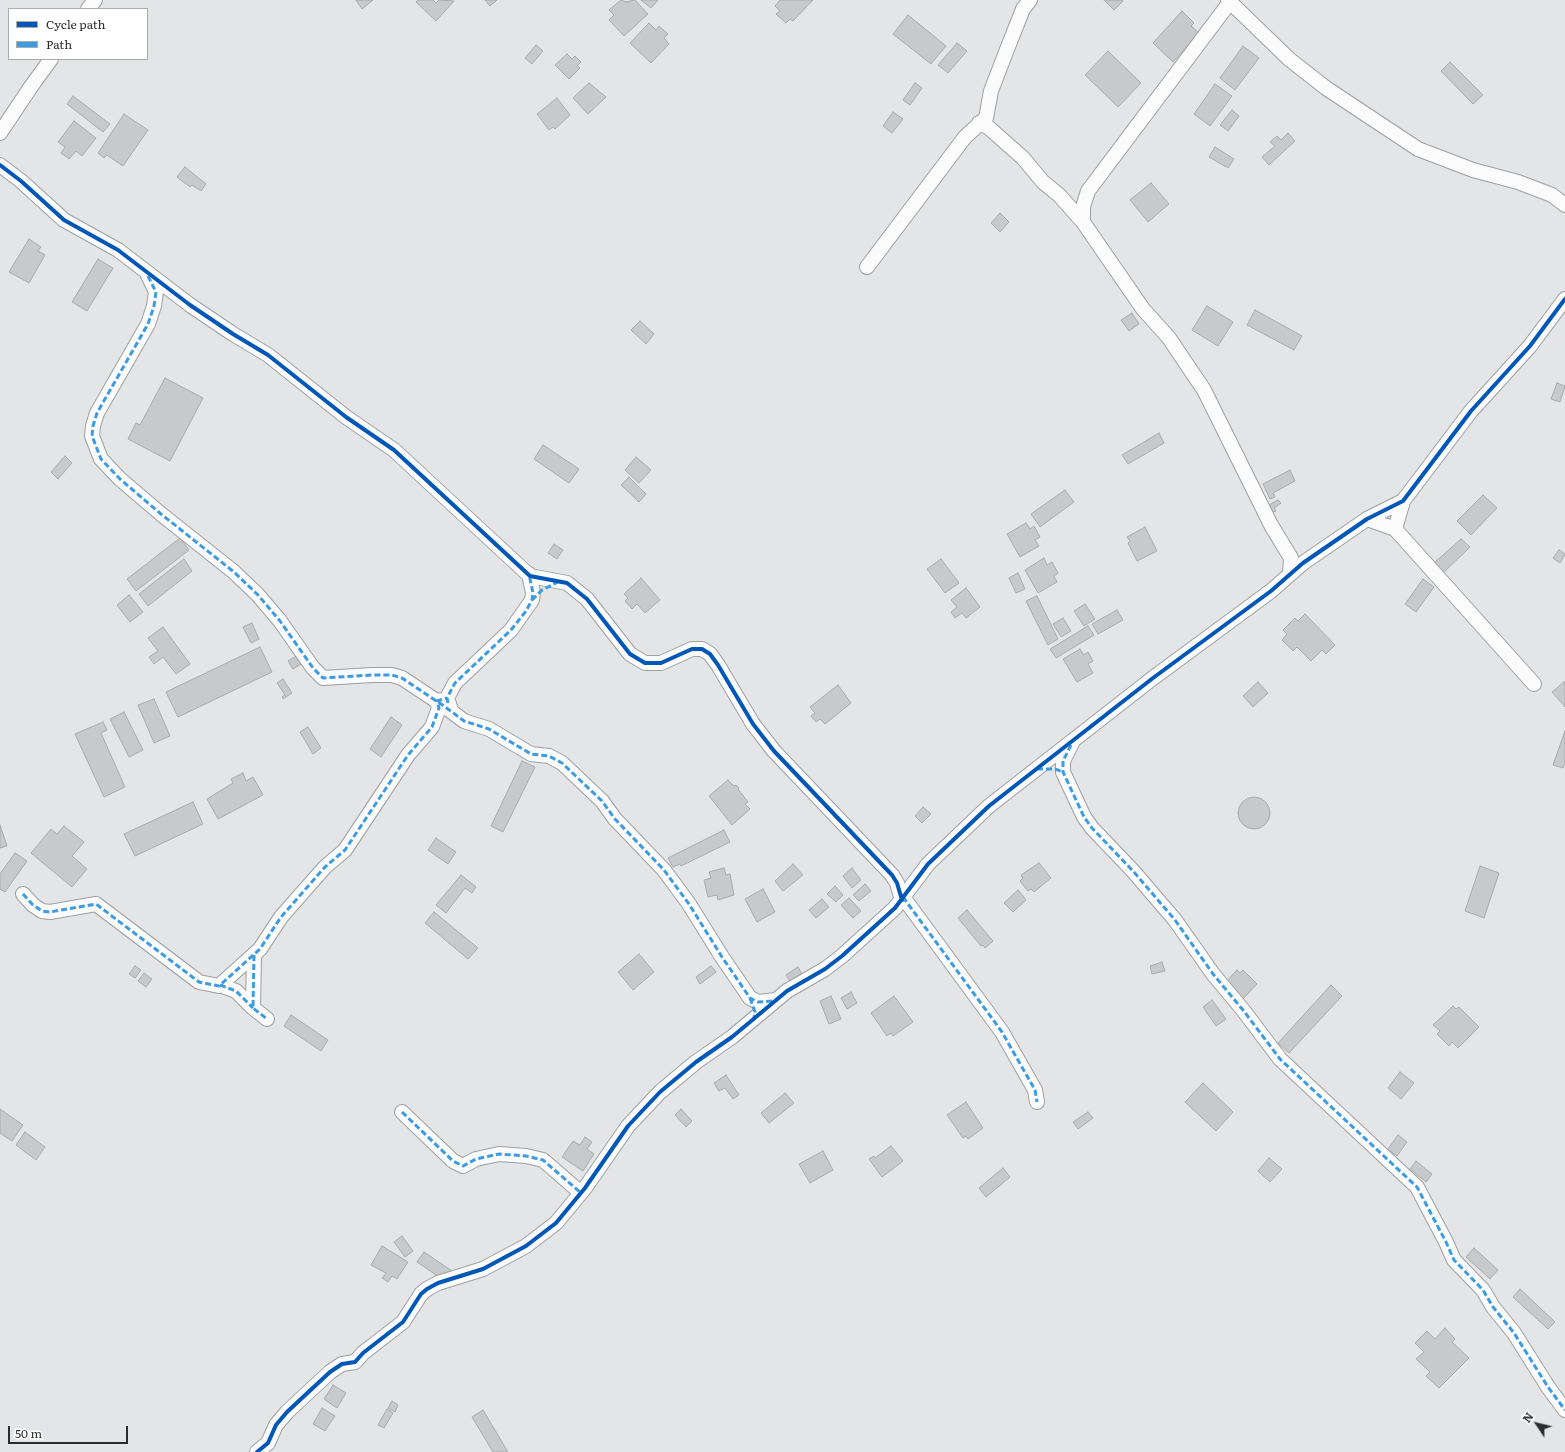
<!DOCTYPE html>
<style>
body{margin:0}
#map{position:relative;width:1565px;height:1452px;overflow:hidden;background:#e4e5e7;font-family:Literata,serif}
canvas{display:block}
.legend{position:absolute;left:8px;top:8px;width:140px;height:52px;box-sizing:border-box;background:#fff;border:1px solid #aaabab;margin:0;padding:5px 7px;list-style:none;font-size:12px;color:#2b2c2d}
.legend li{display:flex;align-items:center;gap:8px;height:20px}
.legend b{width:20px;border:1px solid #aaabab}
.north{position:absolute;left:1517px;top:1404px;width:40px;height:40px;-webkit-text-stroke:3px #fff;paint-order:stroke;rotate:305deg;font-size:11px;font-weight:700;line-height:16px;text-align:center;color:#2b2c2d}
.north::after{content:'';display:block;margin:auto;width:14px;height:18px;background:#2b2c2d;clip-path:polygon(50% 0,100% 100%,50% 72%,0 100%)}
.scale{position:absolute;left:8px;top:1426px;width:120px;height:18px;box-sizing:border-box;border:2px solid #2b2c2d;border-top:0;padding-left:5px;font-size:12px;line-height:14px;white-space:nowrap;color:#2b2c2d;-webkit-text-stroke:3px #fff;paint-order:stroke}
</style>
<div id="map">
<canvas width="1565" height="1452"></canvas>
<ul class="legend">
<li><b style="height:5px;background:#0057b8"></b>Cycle path</li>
<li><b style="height:5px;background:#3d9ce1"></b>Path</li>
</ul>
<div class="north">N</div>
<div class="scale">50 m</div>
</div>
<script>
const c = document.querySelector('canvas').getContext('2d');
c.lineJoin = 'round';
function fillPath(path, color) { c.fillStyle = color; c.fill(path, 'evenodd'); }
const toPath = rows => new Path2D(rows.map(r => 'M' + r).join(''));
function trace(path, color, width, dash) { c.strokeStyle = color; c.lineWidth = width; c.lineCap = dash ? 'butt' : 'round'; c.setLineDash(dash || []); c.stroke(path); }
const building = toPath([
 [356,0,373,0,362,9,356,0],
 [418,0,433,0,436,3,439,0,454,1,436,21,416,2,418,0],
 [485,0,497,0,490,6,485,0],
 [621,0,626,2,635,0,648,14,624,36,609,20,614,15,609,10,621,0],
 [641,0,658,0,651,8,641,0],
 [780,0,813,0,793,21,790,19,786,23,776,14,780,11,775,6,780,0],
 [1104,0,1121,0,1123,1,1114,10,1104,0],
 [1182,11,1194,23,1191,26,1199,33,1173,62,1153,43,1182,11],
 [908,15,946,46,931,64,893,34,908,15],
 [649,23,656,30,659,26,668,34,664,38,669,44,651,63,630,43,649,23],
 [957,43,967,51,948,73,938,65,957,43],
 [536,45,543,51,532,64,525,58,536,45],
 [1243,46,1259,58,1235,90,1220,78,1243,46],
 [1108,51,1141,83,1118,107,1085,75,1108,51],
 [567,54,572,59,575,56,581,62,577,66,580,68,569,79,555,65,567,54],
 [1450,62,1483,95,1473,104,1441,71,1450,62],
 [589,83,606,97,588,114,573,98,589,83],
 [915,83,922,88,910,105,903,100,915,83],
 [1215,84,1232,96,1210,126,1194,114,1215,84],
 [73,96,110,124,103,132,67,104,73,96],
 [557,98,570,115,555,129,553,127,549,130,537,114,557,98],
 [1232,110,1239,116,1228,131,1220,125,1232,110],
 [893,112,903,119,892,133,883,126,893,112],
 [124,114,148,130,123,166,107,155,104,158,98,153,124,114],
 [74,121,96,138,82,156,76,151,69,159,61,153,65,147,58,142,74,121],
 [1288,133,1295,141,1269,165,1262,157,1275,146,1270,142,1277,136,1281,140,1288,133],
 [1215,147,1234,159,1228,168,1209,157,1215,147],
 [185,167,206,184,201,191,192,185,190,187,177,177,185,167],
 [1151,183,1169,204,1148,222,1130,200,1151,183],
 [1000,213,1009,222,1000,232,991,223,1000,213],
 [29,239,41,247,38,251,45,255,29,283,9,272,29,239],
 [98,259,113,268,87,311,72,302,98,259],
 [1207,306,1233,322,1218,346,1192,330,1207,306],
 [1255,310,1302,336,1294,350,1247,325,1255,310],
 [1132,313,1139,324,1129,331,1121,320,1132,313],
 [640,321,654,334,646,344,631,330,640,321],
 [165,378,203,398,170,461,128,439,136,423,140,425,165,378],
 [1557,383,1565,386,1560,402,1551,399,1557,383],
 [1159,433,1164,443,1128,464,1122,455,1159,433],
 [543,445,579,469,569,483,534,459,543,445],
 [65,456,72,463,58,479,51,472,65,456],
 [636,457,651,470,639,483,625,470,636,457],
 [1290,470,1295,481,1273,493,1275,497,1270,499,1263,484,1290,470],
 [629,477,646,494,639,502,621,485,629,477],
 [1065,490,1074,502,1040,527,1031,514,1065,490],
 [1483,495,1497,508,1471,535,1457,521,1483,495],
 [1278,500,1281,503,1274,508,1276,511,1273,512,1269,505,1278,500],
 [1026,523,1030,529,1034,526,1040,537,1035,540,1039,546,1020,557,1007,534,1026,523],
 [1145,527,1157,551,1137,561,1128,543,1130,541,1127,537,1145,527],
 [180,538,189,550,136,591,127,579,180,538],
 [1461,539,1470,547,1443,573,1434,563,1461,539],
 [554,544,563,550,557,559,548,553,554,544],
 [1559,550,1565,554,1560,563,1553,558,1559,550],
 [1044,558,1047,565,1052,562,1058,573,1054,576,1057,582,1038,593,1025,570,1044,558],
 [184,559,192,571,148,606,139,594,184,559],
 [941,559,959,583,945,593,927,569,941,559],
 [1018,573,1025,589,1016,593,1009,578,1018,573],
 [641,578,660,600,645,613,637,604,632,609,625,601,628,598,624,594,641,578],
 [1423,579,1434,587,1416,612,1405,604,1423,579],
 [966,588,980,607,966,618,962,613,955,618,951,612,957,607,951,600,966,588],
 [129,595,143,612,130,622,117,605,129,595],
 [1037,596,1058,639,1048,645,1026,601,1037,596],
 [1085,604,1095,619,1084,626,1074,611,1085,604],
 [1117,610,1123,620,1098,634,1092,624,1117,610],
 [1305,614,1335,645,1326,654,1322,650,1311,661,1297,647,1293,651,1282,640,1287,634,1283,630,1295,618,1298,621,1305,614],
 [1063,618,1071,631,1061,637,1053,624,1063,618],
 [252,623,259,639,251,643,243,627,252,623],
 [1088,626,1094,635,1056,658,1050,649,1088,626],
 [163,627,190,664,176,674,163,657,154,664,149,657,158,651,148,638,163,627],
 [260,647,272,672,178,717,166,692,260,647],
 [1080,649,1084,655,1088,652,1093,661,1088,664,1093,673,1077,682,1063,659,1080,649],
 [296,656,301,664,293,669,288,661,296,656],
 [283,679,292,693,283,699,282,697,285,695,277,683,283,679],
 [1258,682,1268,693,1253,707,1243,696,1258,682],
 [1564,682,1565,682,1565,707,1552,692,1564,682],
 [838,685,851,703,825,724,820,719,816,722,811,716,815,713,810,707,838,685],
 [154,699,170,736,154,743,138,705,154,699],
 [124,712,143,750,129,757,110,719,124,712],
 [391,717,402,725,381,757,370,749,391,717],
 [103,722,107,730,101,733,125,787,104,797,75,734,103,722],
 [308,727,321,748,313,754,300,732,308,727],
 [1565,731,1565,764,1563,768,1553,765,1565,731],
 [522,761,535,767,503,832,491,826,522,761],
 [243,773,246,781,253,777,263,795,218,819,207,799,233,783,231,779,243,773],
 [728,780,734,786,736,785,739,788,738,789,748,802,745,804,750,809,732,825,709,796,728,780],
 '1238 813a16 16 0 1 1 32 0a16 16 0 1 1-32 0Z',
 [193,802,203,824,135,856,124,834,193,802],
 [923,807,931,814,922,823,915,816,923,807],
 [0,825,7,846,0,848,0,825],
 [64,826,84,842,72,856,87,869,72,887,31,853,51,829,57,834,64,826],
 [724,830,730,842,681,866,680,864,673,867,668,858,724,830],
 [436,838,456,852,448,864,428,850,436,838],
 [15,853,27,861,5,892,0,889,0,874,15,853],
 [1039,863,1051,878,1034,892,1031,889,1028,891,1020,881,1023,878,1021,875,1039,863],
 [793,864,803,875,783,891,775,881,793,864],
 [1480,866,1499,873,1484,918,1465,911,1480,866],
 [724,868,726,875,730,874,734,895,718,900,717,895,708,897,704,880,711,878,709,872,724,868],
 [852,868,861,880,852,888,843,876,852,868],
 [461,875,476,887,472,893,465,888,446,913,436,905,461,875],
 [865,884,871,891,859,901,853,895,865,884],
 [835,886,843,895,836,902,827,894,835,886],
 [763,889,775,912,757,922,745,899,763,889],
 [1018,890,1026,900,1013,912,1004,903,1018,890],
 [849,898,861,911,853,918,841,905,849,898],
 [822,899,829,907,816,918,809,910,822,899],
 [967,910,993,941,985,948,983,945,981,946,958,918,967,910],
 [434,912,478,948,468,959,425,923,434,912],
 [639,954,654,972,633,990,618,972,639,954],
 [1162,962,1165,971,1152,974,1150,966,1162,962],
 [135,966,141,970,135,978,129,974,135,966],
 [711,966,716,972,700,984,696,977,711,966],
 [798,967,802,974,790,981,786,975,798,967],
 [1237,970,1240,973,1243,970,1257,984,1242,1000,1225,983,1237,970],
 [144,973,152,979,146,987,138,981,144,973],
 [1331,985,1342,996,1289,1053,1278,1043,1331,985],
 [851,992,857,1003,847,1009,841,998,851,992],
 [831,996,841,1019,829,1024,820,1001,831,996],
 [894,996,913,1022,893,1036,891,1033,887,1036,871,1013,894,996],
 [1212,1000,1226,1019,1216,1026,1203,1007,1212,1000],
 [1453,1006,1456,1009,1459,1007,1479,1027,1458,1048,1452,1042,1449,1046,1437,1034,1440,1031,1433,1025,1453,1006],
 [291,1015,328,1040,321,1051,284,1026,291,1015],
 [1400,1072,1414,1083,1401,1099,1388,1088,1400,1072],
 [726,1075,739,1095,733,1099,725,1088,719,1091,714,1083,726,1075],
 [1203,1083,1233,1112,1216,1131,1185,1102,1203,1083],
 [785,1093,794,1103,769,1123,761,1113,785,1093],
 [966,1102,983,1128,968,1139,966,1136,963,1138,947,1115,966,1102],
 [0,1109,23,1125,12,1141,0,1133,0,1109],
 [681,1109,692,1121,686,1127,675,1115,681,1109],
 [1088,1112,1093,1118,1078,1129,1073,1122,1088,1112],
 [25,1132,45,1147,36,1160,16,1145,25,1132],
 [1398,1135,1407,1142,1397,1156,1388,1149,1398,1135],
 [585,1137,592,1142,587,1149,594,1154,583,1171,562,1157,573,1141,580,1145,585,1137],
 [891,1146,903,1161,882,1177,869,1159,874,1156,875,1158,891,1146],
 [823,1151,833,1170,810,1183,799,1164,823,1151],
 [1269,1158,1282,1169,1270,1182,1258,1171,1269,1158],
 [1416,1161,1432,1174,1426,1182,1410,1169,1416,1161],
 [1003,1168,1010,1177,986,1197,979,1188,1003,1168],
 [402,1236,413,1251,405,1257,394,1242,402,1236],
 [382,1246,408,1262,397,1279,392,1276,388,1282,382,1278,386,1273,371,1265,382,1246],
 [1474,1248,1498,1270,1490,1279,1466,1257,1474,1248],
 [424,1252,452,1271,445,1281,417,1262,424,1252],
 [1520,1289,1555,1322,1548,1329,1513,1297,1520,1289],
 [1445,1328,1455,1339,1452,1342,1469,1358,1439,1388,1426,1376,1430,1372,1416,1359,1424,1352,1415,1343,1427,1331,1435,1339,1445,1328],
 [333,1385,346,1393,337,1408,324,1399,333,1385],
 [392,1401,398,1405,395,1412,388,1408,392,1401],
 [322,1408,335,1416,325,1431,313,1424,322,1408],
 [387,1409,393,1413,384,1428,378,1425,387,1409],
 [483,1410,508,1452,493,1452,472,1417,483,1410]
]);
const street = toPath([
 [1228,0,1289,59,1326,88,1418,149,1473,170,1518,182,1552,195,1565,205],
 [88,9,95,0],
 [979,123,988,127,1023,158,1043,182,1059,195,1083,222,1143,309,1169,338,1204,390,1271,525,1291,558,1290,574],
 [0,133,30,88,51,59],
 [0,165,21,181,64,220,118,250,190,305,233,334,268,355,346,417,394,450,530,576,567,583,587,599,630,654,645,663,661,663,692,649,702,649,710,654,718,665,753,724,774,751,892,875,897,883,902,900],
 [1083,222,1083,207,1088,191,1230,2],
 [867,267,965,137,986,118,991,91,1006,52,1023,9,1030,0],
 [147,273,156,292,154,306,148,324,97,413,93,426,92,436,101,459,120,479,161,514,234,572,258,595,280,621,313,668,323,678,372,675,392,675,402,678,444,706,464,721,489,729,531,754,549,756,562,763,602,801,615,819,664,870,689,904,722,957,750,998,758,1002,776,1000],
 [1367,519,1395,529,1534,684],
 [1395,529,1403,501],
 [451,710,447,698,455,683,511,630,532,600,533,593,529,574],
 [1072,743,1063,761,1063,772,1084,817,1092,828,1133,871,1175,920,1213,974,1243,1010,1280,1059,1417,1187,1446,1242,1454,1260,1483,1290,1493,1307,1514,1333,1548,1387,1565,1410],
 [23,894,33,905,42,911,50,912,96,904,199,982,219,986,260,949,281,917,325,867,345,850,408,755,432,727,439,708,437,701,443,700],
 [903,897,1002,1032,1035,1090,1037,1102],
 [254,955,253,1008,267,1019],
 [220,985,236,991,253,1008],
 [402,1112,453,1161,463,1166,476,1159,499,1154,526,1156,543,1160,581,1193],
 [257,1452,268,1443,276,1425,287,1412,330,1372,342,1364,355,1362,363,1353,403,1322,421,1294,427,1289,438,1283,483,1269,526,1246,556,1223,585,1188,628,1126,660,1092,696,1062,732,1037,787,991,825,969,842,956,895,908,928,864,989,806,1153,678,1271,591,1303,563,1367,519,1403,501,1471,411,1530,346,1565,299]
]);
const quiet = toPath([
 [148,276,156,292,154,306,148,324,97,413,93,426,92,436,101,459,120,479,161,514,234,572,258,595,280,621,313,668,323,678,372,675,392,675,402,678,444,706,464,721,489,729,531,754,549,756,562,763,602,801,615,819,664,870,689,904,722,957,750,998,758,1002,774,1001],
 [532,600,542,590,558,582],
 [448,703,447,698,455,683,511,630,526,611,532,600,533,593,529,574],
 [1071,745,1063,761,1063,772,1084,817,1092,828,1133,871,1175,920,1213,974,1243,1010,1280,1059,1417,1187,1446,1242,1454,1260,1483,1290,1493,1307,1514,1333,1548,1387,1565,1410],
 [1037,769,1055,769,1063,772],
 [23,894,33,905,42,911,50,912,96,904,199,982,219,986,260,949,281,917,325,867,345,850,408,755,432,727,439,708,437,701,447,698],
 [903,897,1002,1032,1035,1090,1037,1102],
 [254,955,253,1008,267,1019],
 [220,985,236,991,253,1008],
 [750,998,755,1012,754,1018],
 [402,1112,453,1161,463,1166,476,1159,499,1154,526,1156,543,1160,581,1193]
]);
const cycleway = toPath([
 [0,165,21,181,64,220,118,250,190,305,233,334,268,355,346,417,394,450,530,576,567,583,587,599,630,654,645,663,661,663,692,649,702,649,710,654,718,665,753,724,774,751,892,875,897,883,902,900],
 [257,1452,268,1443,276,1425,287,1412,330,1372,342,1364,355,1362,363,1353,403,1322,421,1294,427,1289,438,1283,483,1269,526,1246,556,1223,585,1188,628,1126,660,1092,696,1062,732,1037,787,991,825,969,842,956,895,908,928,864,989,806,1153,678,1271,591,1303,563,1367,519,1403,501,1471,411,1530,346,1565,299]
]);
fillPath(building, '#c8c9ca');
trace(building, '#a9aaab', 1);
trace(street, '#9e9fa0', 16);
trace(street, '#fbfbfb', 14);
trace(quiet, '#3d9ce1', 3, [6, 3]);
trace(cycleway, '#0057b8', 4);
</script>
